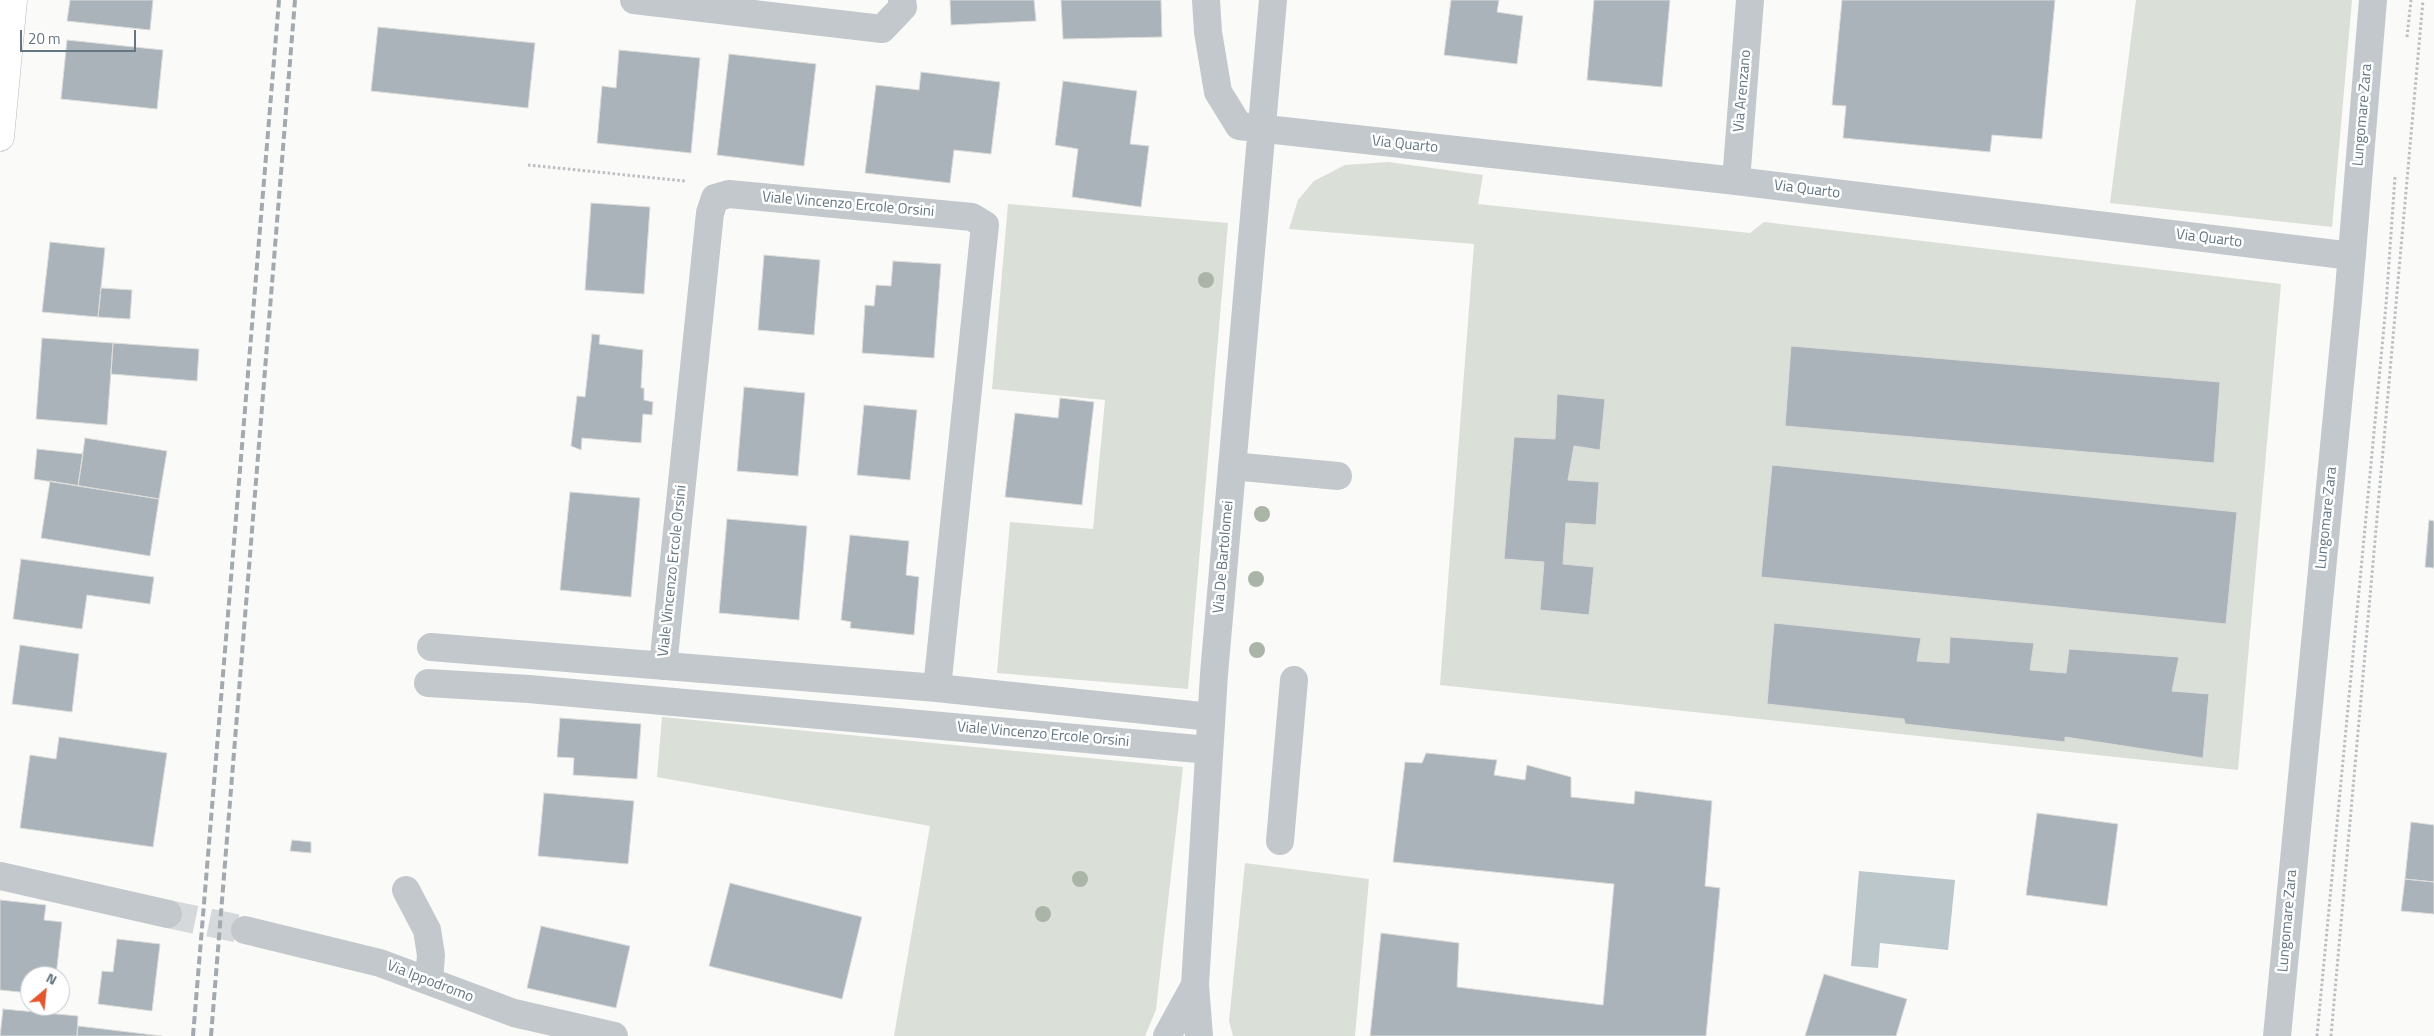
<!DOCTYPE html>
<style>
body{margin:0}
#map{position:relative;width:2434px;height:1036px;overflow:hidden;background:#fafaf8;font-family:"Titillium Web",sans-serif}
canvas{display:block}
.north{position:absolute;left:20px;top:966px;width:50px;height:50px;box-sizing:border-box;background:#fff;border:1px solid #c1c8cd;border-radius:50%;rotate:28deg;font-size:14px;font-weight:700;line-height:20px;text-align:center;color:#657683}
.north::after{content:'';display:block;margin:auto;width:18px;height:22px;background:#e4572e;clip-path:polygon(50% 0,100% 100%,50% 72%,0 100%)}
.scale{position:absolute;left:20px;top:30px;width:116px;height:22px;box-sizing:border-box;border:2px solid #657683;border-top:0;padding-left:6px;font-size:15px;line-height:18px;white-space:nowrap;color:#657683;-webkit-text-stroke:4px #fff;paint-order:stroke}
</style>
<div id="map">
<canvas width="2434" height="1036"></canvas>
<div class="north">N</div>
<div class="scale">20 m</div>
</div>
<script>
const c = document.querySelector('canvas').getContext('2d');
c.lineJoin = 'round';
function fillPath(path, color) { c.fillStyle = color; c.fill(path, 'evenodd'); }
const toPath = rows => new Path2D(rows.map(r => 'M' + r).join(''));
function trace(path, color, width, dash) { c.strokeStyle = color; c.lineWidth = width; c.lineCap = dash ? 'butt' : 'round'; c.setLineDash(dash || []); c.stroke(path); }
function label(font, color, halo, rows, align = 'center') {
  c.font = font + ' "Titillium Web",sans-serif'; c.lineWidth = 5; c.setLineDash([]); c.textBaseline = 'middle'; c.strokeStyle = halo; c.fillStyle = color; for (const [text, x, y, turn = 0] of rows) {
    c.save(); c.translate(x, y); c.rotate((+turn || 0) * Math.PI / 180); c.textAlign = isNaN(turn) ? turn : align; if (halo) c.strokeText(text, 0, 0); c.fillText(text, 0, 0); c.restore();
  }
}
const green = toPath([
 [2136,0,2352,0,2332,227,2110,203],
 [1388,162,1483,175,1478,204,1750,233,1764,222,2281,284,2238,770,1440,685,1474,244,1289,229,1298,200,1314,181,1345,165],
 [1008,204,1228,223,1188,689,997,673,1010,522,1093,529,1105,400,992,389],
 [662,717,1183,767,1156,1010,1145,1036,894,1036,930,826,657,777],
 [1245,863,1369,879,1355,1036,1233,1036,1229,1021]
]);
const water = toPath([
 [1859,871,1955,880,1948,950,1880,943,1878,968,1851,966]
]);
const building = toPath([
 [70,0,153,0,150,30,67,21,70,0],
 [950,0,1034,0,1036,21,951,25,950,0],
 [1061,0,1161,0,1162,37,1063,39,1061,0],
 [1451,0,1499,0,1497,12,1523,16,1517,64,1444,55,1451,0],
 [1594,0,1670,0,1662,87,1587,80,1594,0],
 [1842,0,2055,0,2042,139,1992,135,1990,152,1843,138,1846,106,1832,105,1842,0],
 [378,27,535,43,528,108,371,91,378,27],
 [67,40,163,50,157,109,61,99,67,40],
 [619,50,700,58,691,153,597,143,602,86,616,88,619,50],
 [729,54,816,64,804,166,717,155,729,54],
 [921,72,1000,82,991,154,954,150,950,183,865,173,876,85,919,90,921,72],
 [1063,81,1137,91,1130,144,1149,146,1141,207,1072,197,1078,149,1055,145,1063,81],
 [591,203,650,207,644,294,585,290,591,203],
 [50,242,105,248,98,317,42,312,50,242],
 [764,255,820,260,814,335,758,330,764,255],
 [893,261,941,264,934,358,862,353,865,305,874,306,876,285,891,286,893,261],
 [101,288,132,290,130,319,98,317,101,288],
 [592,334,600,335,599,344,643,350,641,388,644,388,644,400,653,402,652,415,643,414,641,443,582,438,581,450,571,446,577,396,585,397,592,334],
 [42,338,113,343,107,425,36,419,42,338],
 [113,343,199,349,197,381,111,374,113,343],
 [1791,346,2220,382,2214,463,1785,426,1791,346],
 [744,387,805,393,798,476,737,471,744,387],
 [1557,394,1605,399,1600,450,1574,446,1568,480,1599,482,1596,525,1566,523,1563,564,1594,567,1589,615,1540,610,1544,562,1504,559,1514,437,1555,439,1557,394],
 [1060,398,1094,402,1082,505,1005,497,1015,413,1058,418,1060,398],
 [864,405,917,410,910,480,857,475,864,405],
 [85,438,167,451,159,499,78,486,85,438],
 [37,449,83,454,78,486,34,479,37,449],
 [1772,465,2237,512,2226,624,1761,577,1772,465],
 [50,481,159,499,150,556,41,538,50,481],
 [570,492,640,498,631,597,560,590,570,492],
 [727,519,807,526,799,620,719,613,727,519],
 [2429,520,2434,521,2434,568,2425,567,2429,520],
 [850,535,909,541,906,575,919,577,914,635,850,628,851,622,841,620,850,535],
 [21,559,154,577,150,604,87,595,82,629,13,619,21,559],
 [1774,623,1921,638,1917,661,1949,663,1950,637,2034,643,2030,670,2066,673,2069,649,2179,657,2172,691,2209,694,2203,758,2065,737,2065,742,1905,724,1904,719,1767,704,1774,623],
 [20,645,79,654,72,712,12,704,20,645],
 [560,718,641,724,637,779,573,775,574,758,557,757,560,718],
 [59,737,167,753,153,847,20,828,30,755,56,759,59,737],
 [1426,753,1497,760,1494,775,1525,780,1527,765,1571,777,1571,797,1634,804,1635,791,1712,801,1705,886,1720,888,1706,1036,1370,1036,1381,933,1459,943,1457,987,1603,1005,1614,884,1393,862,1405,762,1422,763,1426,753],
 [544,793,634,801,628,864,538,856,544,793],
 [2037,813,2118,824,2107,906,2026,895,2037,813],
 [2411,822,2434,825,2434,882,2405,879,2411,822],
 [292,840,311,842,311,853,290,851,292,840],
 [2405,879,2434,882,2434,914,2401,911,2405,879],
 [730,883,862,917,842,999,709,966,730,883],
 [0,900,46,905,44,920,62,922,56,976,30,976,30,993,0,990,0,900],
 [541,926,630,946,616,1008,527,988,541,926],
 [117,939,160,944,152,1011,98,1004,102,971,113,972,117,939],
 [1824,974,1907,999,1896,1036,1805,1036,1824,974],
 [3,1009,78,1016,77,1036,0,1036,3,1009],
 [78,1026,162,1036,77,1036,78,1026]
]);
const minorTunnel = toPath([
 [168,914,245,930]
]);
const path = toPath([
 [2407,37,2411,0],
 [528,165,685,181],
 [2317,1036,2386,305,2395,177],
 [2331,1036,2423,0]
]);
const minor = toPath([
 [634,0,882,29,903,7,902,0],
 [1206,0,1208,32,1218,92,1239,126,1736,181,2352,256],
 [1736,181,1750,0],
 [1232,466,1338,476],
 [431,647,937,688,1211,717],
 [663,666,710,213,715,198,729,194,972,217,985,225,937,688],
 [428,683,529,689,1209,750],
 [1280,841,1294,680],
 [0,876,168,914],
 [406,890,427,930,431,955,429,981],
 [245,930,380,963,514,1013,614,1036],
 [1167,1036,1195,985],
 [1199,1036,1195,985,1214,674,1273,0],
 [2277,1036,2348,301,2373,0]
]);
const major = toPath([
 [0,137,13,0]
]);
const rail = toPath([
 [193,1036,279,0],
 [211,1036,295,0]
]);
const trees = [
 [1206,280],
 [1262,514],
 [1256,579],
 [1257,650],
 [1080,879],
 [1043,914]
];
const streetNames = [
 ["Via Arenzano",1743,91,-85],
 ["Lungomare Zara",2363,115,-85],
 ["Via Quarto",1405,145,6],
 ["Via Quarto",1807,190,7],
 ["Viale Vincenzo Ercole Orsini",848,205,5],
 ["Via Quarto",2209,239,7],
 ["Lungomare Zara",2327,518,-84],
 ["Via De Bartolomei",1224,557,-85],
 ["Viale Vincenzo Ercole Orsini",673,571,-84],
 ["Viale Vincenzo Ercole Orsini",1043,735,5],
 ["Lungomare Zara",2288,921,-85],
 ["Via Ippodromo",430,982,21]
];
fillPath(green, '#dadfd7');
fillPath(water, '#bbc7cb');
fillPath(building, '#aab3b9');
trace(building, '#dcdcda', 1);
trace(minorTunnel, '#d5d9db', 28, [28, 14]);
trace(major, '#b5babe', 29);
trace(path, '#bbbfc2', 3, [2.5, 2.5]);
trace(minor, '#c3c8cc', 28);
trace(major, '#fff', 28);
trace(rail, '#a2aab0', 4, [8, 4]);
c.fillStyle = '#aab4a7';
for (const [x, y] of trees) { c.beginPath(); c.arc(x, y, 8, 0, 2 * Math.PI); c.fill(); }
label('15px', '#657683', '#fff', streetNames);
</script>
